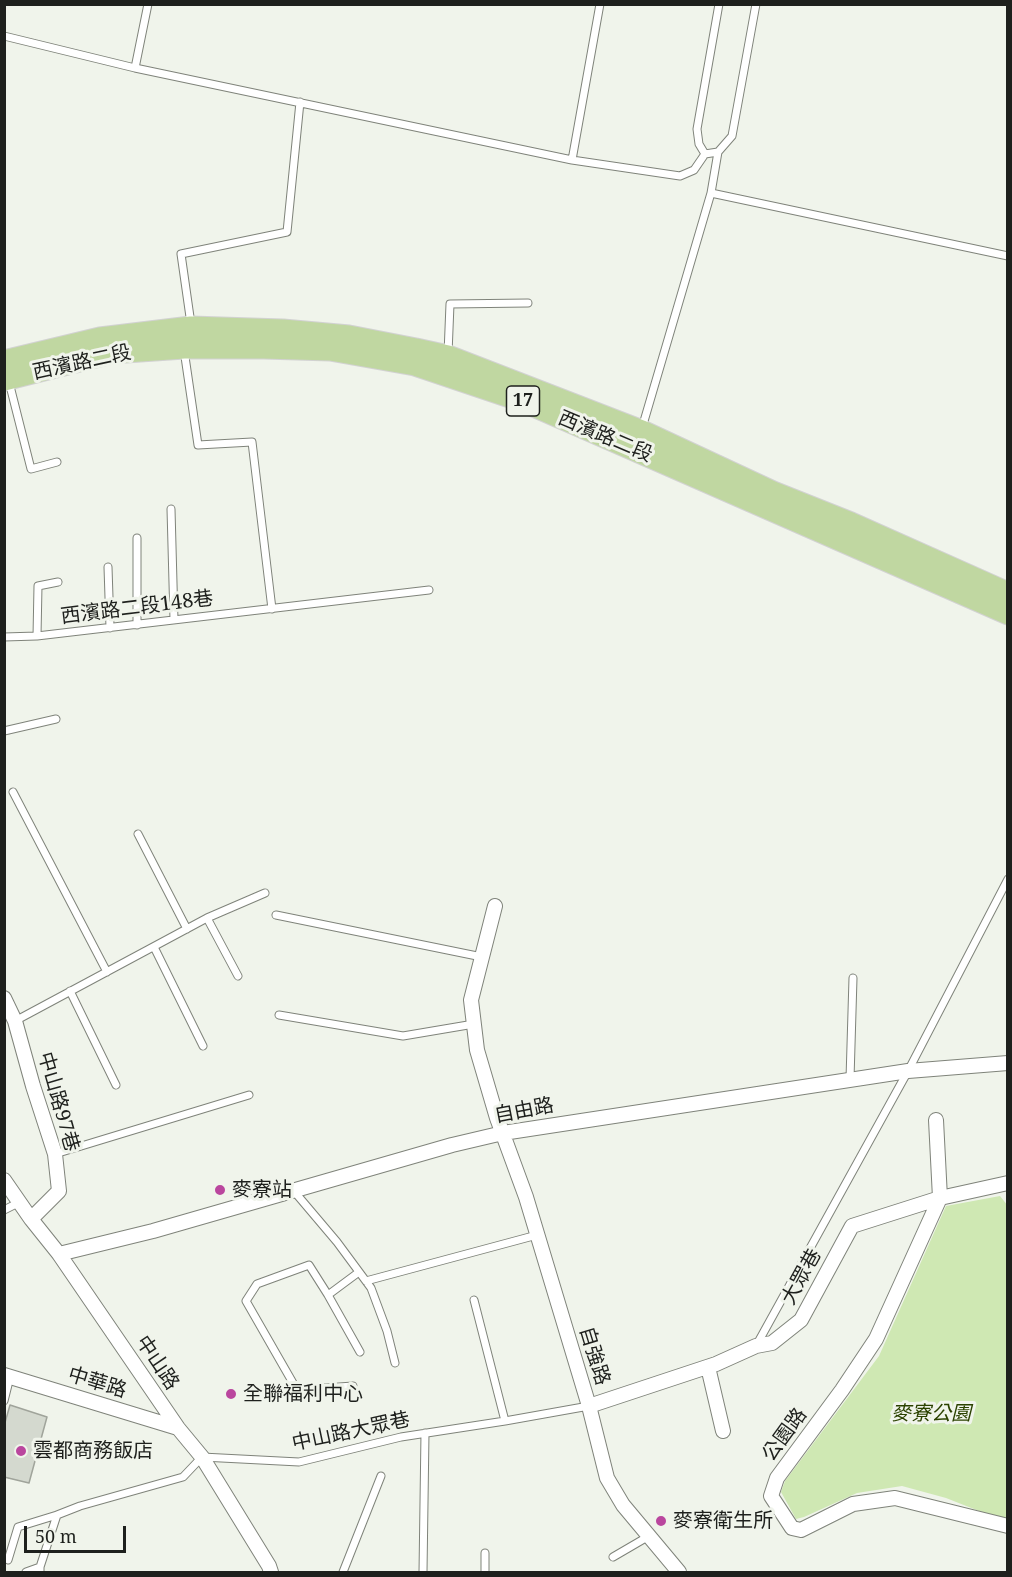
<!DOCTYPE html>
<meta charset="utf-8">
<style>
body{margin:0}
#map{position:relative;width:1012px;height:1577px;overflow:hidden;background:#f0f4eb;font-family:"Noto Serif",serif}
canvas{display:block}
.frame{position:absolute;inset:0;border:6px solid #1e201d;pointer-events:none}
.scale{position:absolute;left:24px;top:1526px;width:102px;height:27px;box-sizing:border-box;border:3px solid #1e201d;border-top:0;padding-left:8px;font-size:18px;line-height:21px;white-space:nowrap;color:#1e201d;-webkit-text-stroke:4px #f0f4eb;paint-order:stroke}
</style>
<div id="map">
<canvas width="1012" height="1577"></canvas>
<div class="frame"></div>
<div class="scale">50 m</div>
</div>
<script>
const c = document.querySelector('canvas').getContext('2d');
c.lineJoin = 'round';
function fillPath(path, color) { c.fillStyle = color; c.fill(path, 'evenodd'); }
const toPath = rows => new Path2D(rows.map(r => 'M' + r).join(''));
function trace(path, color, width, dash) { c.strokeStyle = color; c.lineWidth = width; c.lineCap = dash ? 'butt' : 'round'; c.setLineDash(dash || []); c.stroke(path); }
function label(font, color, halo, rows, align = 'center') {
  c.font = font + ' "Noto Serif","Noto Sans TC",serif'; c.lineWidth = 6; c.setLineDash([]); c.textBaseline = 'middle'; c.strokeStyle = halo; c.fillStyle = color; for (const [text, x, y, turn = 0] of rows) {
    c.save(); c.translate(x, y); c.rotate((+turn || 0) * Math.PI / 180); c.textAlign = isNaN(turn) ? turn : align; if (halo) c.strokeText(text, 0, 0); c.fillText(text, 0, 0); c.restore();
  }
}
const green = toPath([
 [1000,1196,1008,1206,1007,1522,946,1498,902,1486,857,1493,804,1517,796,1519,781,1492,785,1481,879,1356,946,1206]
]);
const building = toPath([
 [10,1405,47,1417,29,1483,4,1477,4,1426,10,1405]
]);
const lane = toPath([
 [4,36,135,68,572,160,680,176,694,170,705,154,718,152],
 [135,68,148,4],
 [705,154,699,144,697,129,719,4],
 [572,160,600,4],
 [711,193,1008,256],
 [191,324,181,254,287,232,300,102],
 [184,350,198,445,252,442,272,609],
 [448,354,450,304,528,303],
 [9,382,31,469,57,462],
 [642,428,711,193,718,152,732,136,756,4],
 [171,509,174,620],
 [108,567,110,628],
 [137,625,137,538],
 [37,636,38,586,58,582],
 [4,637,37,636,429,590],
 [4,731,56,719],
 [13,792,107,972],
 [138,834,187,929],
 [276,915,482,957],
 [207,918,238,976],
 [154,947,203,1046],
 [70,991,116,1085],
 [279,1015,403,1036,474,1024],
 [15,1021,207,918,265,893],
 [850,1079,853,978],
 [55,1154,249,1095],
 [293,1190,337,1242,371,1288,387,1331,395,1363],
 [4,1210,20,1202],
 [359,1272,328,1295,360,1352],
 [366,1281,537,1235],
 [328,1295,309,1265,257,1284,246,1301,297,1390,353,1386],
 [474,1300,505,1421],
 [756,1346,908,1071,1008,879],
 [4,1401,10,1377],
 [485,1553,485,1572],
 [613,1557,649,1536],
 [8,1560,18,1527,57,1515],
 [26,1572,40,1567],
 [40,1572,40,1567,57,1515,80,1506,183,1477,202,1457,299,1462,401,1437,505,1421,589,1406],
 [343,1572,381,1476],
 [423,1572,425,1433]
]);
const street = toPath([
 [495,906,471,1000,477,1050,497,1118,526,1197,589,1406,607,1478,623,1505,679,1572],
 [4,998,15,1021,33,1086,55,1154,59,1191,31,1219],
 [936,1120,940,1198,876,1339,842,1390,777,1478,771,1496,792,1528,801,1530,853,1504,895,1498,1008,1526],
 [4,1180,31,1219,59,1254,178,1428,202,1457,269,1566,271,1572],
 [59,1254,153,1231,452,1145,503,1133,908,1071,1008,1063],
 [708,1367,723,1431],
 [4,1375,178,1428],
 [589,1406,716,1364,756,1346,772,1343,801,1320,852,1226,940,1198,1008,1183]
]);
const primary = toPath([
 [4,361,100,338,191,327,283,330,349,336,416,349,448,356,642,431,773,492,851,523,1008,593],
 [4,380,111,353,184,348,264,348,330,350,415,365,522,401,1008,614]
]);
const markers = [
 [220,1190,6,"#ba469e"],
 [231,1394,6,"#ba469e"],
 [21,1451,6,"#ba469e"],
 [661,1521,6,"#ba469e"]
];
const shields = [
 [523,401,33]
];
const shieldNames = [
 ["17",523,401]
];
const streetNames = [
 ["西濱路二段",82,363,-12],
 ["西濱路二段",605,437,23],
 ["西濱路二段148巷",137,608,-7],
 ["中山路97巷",58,1102,74],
 ["自由路",524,1111,-11],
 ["大眾巷",802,1277,-61],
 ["自強路",594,1356,73],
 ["中山路",157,1363,56],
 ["中華路",97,1383,17],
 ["中山路大眾巷",351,1432,-12],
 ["公園路",785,1435,-54]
];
const poiNames = [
 ["麥寮站",232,1190],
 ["全聯福利中心",243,1394],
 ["雲都商務飯店",33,1451],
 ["麥寮衛生所",673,1521]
];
const parkNames = [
 ["麥寮公園",931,1414]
];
fillPath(green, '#cfe8b3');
fillPath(building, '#d4d9cf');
trace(building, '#a0a49b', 1.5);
trace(lane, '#7f837a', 9);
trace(street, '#7f837a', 16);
trace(primary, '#d2d2d2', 23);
trace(lane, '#fff', 7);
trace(street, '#fff', 14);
trace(primary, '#c0d7a1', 21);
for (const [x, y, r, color] of markers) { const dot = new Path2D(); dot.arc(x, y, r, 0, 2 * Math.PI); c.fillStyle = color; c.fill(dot); trace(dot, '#f0f4eb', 2); }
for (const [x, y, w] of shields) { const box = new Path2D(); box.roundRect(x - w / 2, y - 15, w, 30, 4.5); c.fillStyle = '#f0f4eb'; c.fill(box); trace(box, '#1e201d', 1.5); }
label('bold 18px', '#1e201d', null, shieldNames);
label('20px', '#1e201d', '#f0f4eb', streetNames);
label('20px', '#1e201d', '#f0f4eb', poiNames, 'left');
label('italic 20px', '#2b4200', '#f0f4eb', parkNames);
</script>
